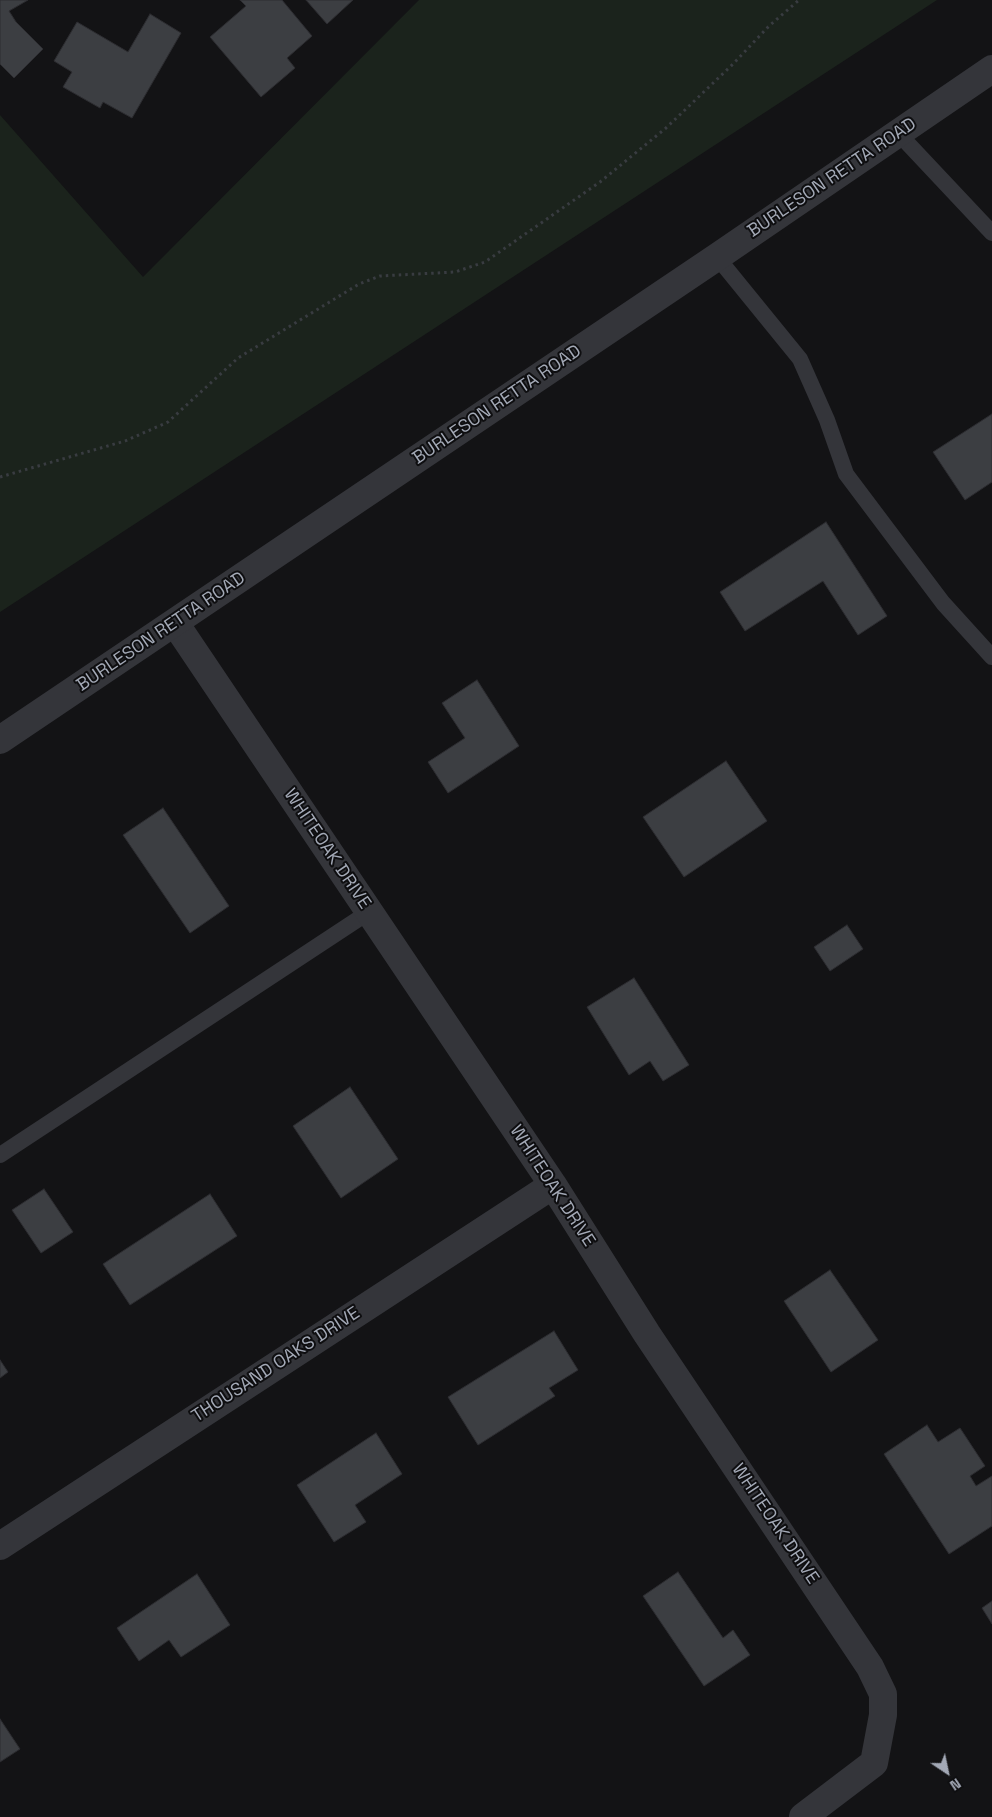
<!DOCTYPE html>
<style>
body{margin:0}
#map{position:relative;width:992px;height:1817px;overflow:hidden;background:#131315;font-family:"Space Grotesk",sans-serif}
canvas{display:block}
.north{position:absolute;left:922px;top:1747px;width:50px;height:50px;-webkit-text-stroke:4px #0e0e10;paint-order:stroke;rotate:146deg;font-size:14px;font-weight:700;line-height:20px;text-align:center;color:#a3a9b6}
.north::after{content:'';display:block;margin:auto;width:18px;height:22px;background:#a3a9b6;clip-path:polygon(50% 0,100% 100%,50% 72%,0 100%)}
</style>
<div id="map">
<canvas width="992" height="1817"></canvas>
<div class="north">N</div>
</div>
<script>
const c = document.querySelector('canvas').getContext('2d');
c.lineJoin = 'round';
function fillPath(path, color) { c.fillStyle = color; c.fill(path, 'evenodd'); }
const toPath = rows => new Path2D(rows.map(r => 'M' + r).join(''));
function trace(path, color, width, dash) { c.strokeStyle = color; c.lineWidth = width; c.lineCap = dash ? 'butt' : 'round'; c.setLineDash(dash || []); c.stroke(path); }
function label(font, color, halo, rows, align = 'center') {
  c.font = font + ' "Space Grotesk",sans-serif'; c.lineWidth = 4; c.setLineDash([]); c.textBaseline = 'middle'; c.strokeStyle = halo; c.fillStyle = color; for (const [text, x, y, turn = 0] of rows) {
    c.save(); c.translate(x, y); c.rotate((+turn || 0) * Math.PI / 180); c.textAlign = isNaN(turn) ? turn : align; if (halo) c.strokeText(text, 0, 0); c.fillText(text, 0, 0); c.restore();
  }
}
const green = toPath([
 [419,0,937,0,0,612,0,115,143,277]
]);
const building = toPath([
 [0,0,28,0,9,11,16,22,43,49,14,78,0,64,0,0],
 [240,0,282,0,312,36,287,58,295,68,261,97,210,37,246,6,240,0],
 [306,0,353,0,327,24,306,0],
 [150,14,181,33,132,118,103,102,100,108,63,87,72,72,54,61,77,22,128,52,150,14],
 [992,414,992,482,965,500,933,452,992,414],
 [826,522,887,616,858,635,823,581,745,631,720,592,826,522],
 [477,680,519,746,448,793,428,762,465,738,442,703,477,680],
 [726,761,767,821,684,877,643,817,726,761],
 [163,808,229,906,190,933,123,835,163,808],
 [847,925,863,949,830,971,814,947,847,925],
 [634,978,689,1065,663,1081,650,1061,629,1075,587,1007,634,978],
 [350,1087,398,1159,341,1198,293,1126,350,1087],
 [44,1189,73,1232,41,1253,12,1210,44,1189],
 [210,1194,237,1236,130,1305,103,1264,210,1194],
 [830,1270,878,1340,831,1372,784,1301,830,1270],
 [554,1331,578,1370,549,1388,555,1396,478,1445,448,1397,554,1331],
 [0,1360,8,1372,0,1378,0,1360],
 [927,1425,938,1442,960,1428,985,1466,970,1476,976,1486,992,1476,992,1526,949,1554,884,1454,927,1425],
 [376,1433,402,1474,355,1505,366,1522,334,1542,297,1485,376,1433],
 [678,1572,723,1638,733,1630,750,1655,704,1686,643,1596,678,1572],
 [197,1574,230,1625,181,1657,169,1640,139,1661,117,1628,197,1574],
 [992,1601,992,1624,982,1608,992,1601],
 [0,1719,20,1749,0,1762,0,1719]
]);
const path = toPath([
 [0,477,125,441,168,422,238,358,359,284,380,276,455,272,485,262,600,182,666,128,733,64,769,26,799,0]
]);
const service = toPath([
 [898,133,992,233],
 [717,257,800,359,827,420,846,474,943,603,992,657],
 [0,1155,369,912]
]);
const minor = toPath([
 [175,623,553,1185,647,1334,870,1667,883,1694,883,1715,874,1763,803,1817],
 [0,1546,553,1185]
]);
const tertiary = toPath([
 [0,740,717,257,992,69]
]);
const streetNames = [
 ["BURLESON RETTA ROAD",832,178,-34],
 ["BURLESON RETTA ROAD",497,405,-34],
 ["BURLESON RETTA ROAD",161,632,-34],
 ["WHITEOAK DRIVE",327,849,56],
 ["WHITEOAK DRIVE",552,1186,57],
 ["THOUSAND OAKS DRIVE",276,1365,-33],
 ["WHITEOAK DRIVE",775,1524,56]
];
fillPath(green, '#1b231c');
fillPath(building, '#3c3e42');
trace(building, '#2d2d31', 1);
trace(path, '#393c41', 3, [2.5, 4]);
trace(service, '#34353a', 16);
trace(minor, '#34353a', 28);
trace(tertiary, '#34353a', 28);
label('18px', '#a3a9b6', '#0e0e10', streetNames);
</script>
